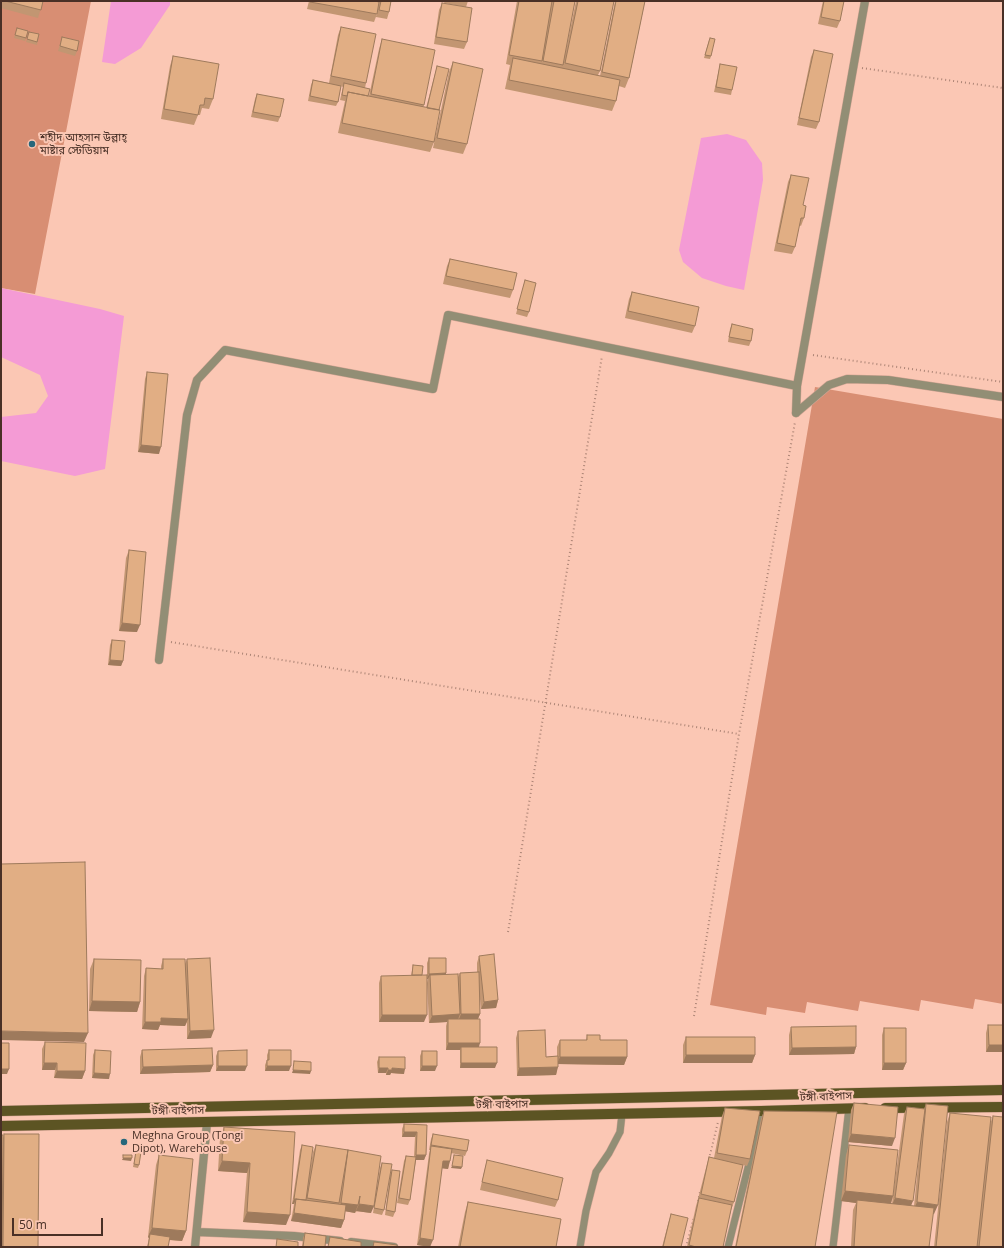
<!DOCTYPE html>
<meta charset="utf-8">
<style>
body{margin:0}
#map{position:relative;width:1004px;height:1248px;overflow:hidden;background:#fbc7b4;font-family:"Open Sans",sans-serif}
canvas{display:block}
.frame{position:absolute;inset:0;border:2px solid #493026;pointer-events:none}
.scale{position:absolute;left:12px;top:1218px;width:91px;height:18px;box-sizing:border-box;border:2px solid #493026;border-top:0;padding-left:5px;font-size:12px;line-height:14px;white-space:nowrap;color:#493026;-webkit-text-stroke:3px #fbc7b4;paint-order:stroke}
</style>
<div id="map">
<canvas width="1004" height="1248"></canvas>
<div class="frame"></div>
<div class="scale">50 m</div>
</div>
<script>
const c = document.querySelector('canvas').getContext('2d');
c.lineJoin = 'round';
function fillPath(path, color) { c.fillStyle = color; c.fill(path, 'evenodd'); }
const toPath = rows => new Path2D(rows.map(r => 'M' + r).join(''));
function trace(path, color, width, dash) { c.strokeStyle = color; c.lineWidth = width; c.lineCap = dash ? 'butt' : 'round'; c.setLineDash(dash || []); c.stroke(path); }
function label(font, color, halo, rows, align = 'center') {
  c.font = font + ' "Open Sans","Noto Sans Bengali",sans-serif'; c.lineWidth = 4; c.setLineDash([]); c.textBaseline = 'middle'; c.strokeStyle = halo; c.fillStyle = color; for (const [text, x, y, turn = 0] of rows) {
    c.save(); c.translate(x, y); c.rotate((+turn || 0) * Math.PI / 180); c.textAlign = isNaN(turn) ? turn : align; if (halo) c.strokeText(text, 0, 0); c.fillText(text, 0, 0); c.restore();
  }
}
const green = toPath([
 [1,1,91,1,35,294,1,288],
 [815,387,1003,419,1003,1004,975,999,973,1009,921,1000,919,1011,860,1001,858,1011,807,1002,805,1013,767,1007,766,1015,710,1005]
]);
const water = toPath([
 [111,1,170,1,170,5,141,48,115,64,102,62],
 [727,134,746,140,762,163,763,180,744,290,726,286,702,278,683,262,679,250,701,138],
 [1,288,100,309,124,316,105,469,75,476,1,461,1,417,36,413,48,396,40,375,1,357]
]);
const path = toPath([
 [862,68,1003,88],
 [813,355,1003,382],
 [171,642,739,734],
 [508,932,602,356],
 [694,1016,739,734,795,422],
 [709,1159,718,1122],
 [698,1201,700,1192],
 [686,1247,694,1217]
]);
const lane = toPath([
 [580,1247,586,1211,596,1172,609,1153,620,1132,622,1114],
 [728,1247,760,1120,761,1111],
 [833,1247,849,1108]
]);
const street = toPath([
 [796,413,829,385,847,379,888,380,1003,397],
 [796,413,797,386],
 [159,660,187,415,197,380,225,350,433,389,448,315,797,386,865,1],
 [197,1232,294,1236,340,1241],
 [351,1242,394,1247],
 [195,1247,207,1123]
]);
const primary = toPath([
 [885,1108,1003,1107],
 [1,1111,1003,1090],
 [1,1126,761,1111,865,1108]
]);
const wall = toPath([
 [1,1,43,1,38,18,1,8],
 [309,1,378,1,377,14,374,22,307,9],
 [379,1,391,1,389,12,387,19,376,17],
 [445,1,468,1,466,7,444,3],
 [517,1,575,1,565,55,576,1,614,1,600,71,598,75,600,76,615,1,645,1,629,78,625,88,619,86,616,101,612,111,505,89,510,65,506,64],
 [823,1,844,1,840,21,837,28,818,24],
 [442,3,467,42,464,49,434,44,439,10],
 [341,27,366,83,365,88,368,96,369,96,379,49,382,39,424,105,423,107,426,108,437,66,439,110,434,142,430,152,338,133,345,101,340,100,343,87,341,86,338,102,336,106,308,101,311,85,313,80,329,83,338,35],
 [17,28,28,31,25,41,14,38],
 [29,32,39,34,37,45,26,42],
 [62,37,77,51,75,56,58,51],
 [709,40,711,56,710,59,704,58],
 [814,50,819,122,816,129,797,125,811,57],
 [173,56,213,99,209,109,202,108,200,115,198,115,194,125,161,119,170,66],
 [453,62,467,144,463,154,433,148,449,72],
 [720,64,732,90,731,95,714,92,719,69],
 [257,94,280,117,278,122,251,117,255,99],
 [791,175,803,205,804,218,801,226,799,225,795,247,792,254,774,251,788,182],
 [450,259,513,290,510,298,443,284,447,266],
 [525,280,529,312,527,317,516,314],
 [632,292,695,326,692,333,625,318,629,299],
 [732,324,751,341,749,346,728,342,730,329],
 [147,372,159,454,138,452,145,379],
 [129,550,137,632,119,631,126,558],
 [112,640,123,661,121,666,108,665,110,645],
 [479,956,498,1000,496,1008,481,1009,479,989,480,1014,478,1019,479,1047,495,1068,460,1068,460,1050,446,1050,446,1026,447,1022,429,1023,427,983,428,979,427,979,427,963,429,958,446,973,446,975,458,977,460,973,477,972,477,963],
 [94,959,140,1002,137,1012,89,1011,90,969],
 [163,959,185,964,187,959,211,1038,187,1039,187,1022,185,1026,160,1025,158,1030,142,1029,144,976,146,968,161,969,161,966],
 [413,965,424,1022,379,1022,379,983,381,976,411,976],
 [988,1025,1003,1025,1003,1052,986,1052,986,1033],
 [791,1027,856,1047,854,1054,789,1055,789,1035],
 [884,1028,906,1063,903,1070,882,1070,882,1035],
 [518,1031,546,1057,557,1056,557,1047,560,1040,586,1040,587,1035,600,1040,627,1057,624,1065,558,1064,556,1075,517,1076,516,1038],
 [686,1037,755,1055,752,1063,683,1063,683,1045],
 [45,1042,85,1071,82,1079,54,1078,55,1070,42,1070,42,1049],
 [95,1050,109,1079,92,1078,93,1055],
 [142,1050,213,1065,210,1072,140,1074,140,1057],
 [269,1050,289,1071,265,1071,265,1065,267,1060,267,1055],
 [218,1051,245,1071,216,1071,216,1056],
 [422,1051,435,1071,420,1071,420,1056],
 [379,1057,404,1074,391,1073,390,1075,386,1075,386,1073,378,1073,377,1062],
 [854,1103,892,1146,848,1142,851,1110],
 [926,1104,934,1214,933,1214,929,1247,851,1247,853,1210,856,1203,841,1201,846,1155,849,1145,893,1195,904,1114,907,1107,924,1109],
 [919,1156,914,1206,911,1206],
 [893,1196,892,1204,891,1204],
 [725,1108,750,1159,747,1166,743,1165,734,1202,731,1210,723,1247,687,1247,696,1206,698,1199,707,1164,709,1157,714,1158,722,1116],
 [764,1111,815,1247,735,1247,761,1119],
 [950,1113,990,1124,993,1116,1003,1247,934,1247,947,1122],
 [404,1124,427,1125,426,1155,424,1160,416,1160,410,1200,408,1205,397,1203,404,1161,406,1156,414,1157,415,1137,402,1137,402,1129],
 [224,1127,295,1132,286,1225,243,1222,247,1173,218,1171,220,1137],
 [4,1134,38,1247,1,1247,3,1138],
 [433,1134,467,1151,465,1156,451,1153,448,1169,442,1168,430,1247,417,1245,429,1154,430,1150,429,1150,431,1139],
 [302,1145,309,1175,313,1152,316,1145,347,1154,348,1150,371,1213,356,1211,357,1209,355,1213,345,1211,344,1220,341,1228,291,1221,294,1204,292,1204,300,1150],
 [136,1151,139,1165,138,1168,133,1167],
 [159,1155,186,1231,182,1241,169,1240,168,1247,147,1247,149,1238,148,1237,156,1165],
 [487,1160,558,1200,555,1207,480,1190,485,1168],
 [382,1163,384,1210,382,1215,373,1213,380,1168],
 [392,1170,395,1212,393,1217,385,1215,390,1175],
 [468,1202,556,1247,458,1247,465,1212],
 [671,1214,681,1247,662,1247,668,1224],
 [305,1233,325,1247,302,1247,303,1238]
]);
const shadedWall = toPath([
 [141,445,161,447,159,454,138,452],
 [122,623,140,625,137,632,119,631],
 [110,660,123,661,121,666,108,665],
 [446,973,445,978,430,975,428,979,427,979,429,974],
 [498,1000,496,1008,481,1009,484,1002],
 [92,1001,140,1002,137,1012,89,1011],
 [460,1014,457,1022,448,1019,447,1022,429,1023,432,1016],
 [461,1014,480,1014,477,1021,458,1022],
 [382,1015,427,1015,424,1022,379,1022],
 [161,1018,188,1019,185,1026,160,1025,158,1030,142,1029,145,1022],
 [214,1030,211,1038,187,1039,190,1031],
 [1,1031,88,1033,84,1042,1,1040],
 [448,1043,480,1043,478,1050,461,1047,460,1050,446,1050],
 [989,1045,1003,1045,1003,1052,986,1052],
 [856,1047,854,1054,789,1055,792,1048],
 [686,1055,755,1055,752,1063,683,1063],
 [560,1057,627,1057,624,1065,557,1064],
 [44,1063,57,1063,55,1070,42,1070],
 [461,1063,497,1063,495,1068,460,1068],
 [884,1063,906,1063,903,1070,882,1070],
 [213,1065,210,1072,140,1074,143,1067],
 [218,1066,247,1066,245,1071,216,1071],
 [267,1066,291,1066,289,1071,265,1071],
 [422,1066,437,1066,435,1071,420,1071],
 [558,1067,556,1075,517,1076,519,1068],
 [379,1068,388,1068,386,1073,378,1073],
 [392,1068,405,1069,404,1074,391,1073,390,1075,386,1075,388,1070],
 [1,1069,9,1069,7,1074,1,1074],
 [293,1070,311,1071,310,1074,292,1073],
 [57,1071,85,1071,82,1079,54,1078],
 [94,1073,110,1074,109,1079,92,1078],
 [404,1132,417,1132,415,1137,402,1137],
 [851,1134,895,1138,892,1146,848,1142],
 [416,1155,426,1155,424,1160,414,1160],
 [123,1158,132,1158,131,1161,122,1160],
 [222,1161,250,1163,247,1173,218,1171],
 [443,1161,450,1161,448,1169,440,1168],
 [452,1166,462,1167,461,1169,451,1168],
 [845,1191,893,1196,890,1206,857,1200,856,1203,841,1201],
 [895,1198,913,1201,910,1208,892,1205],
 [294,1199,296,1199,294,1204,292,1204],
 [917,1202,938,1205,934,1214,913,1212],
 [341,1203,358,1205,355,1213,338,1210],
 [359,1204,374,1206,371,1213,356,1211],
 [247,1212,290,1215,286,1225,243,1222],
 [294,1213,344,1220,341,1228,291,1221],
 [152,1228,186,1231,182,1241,150,1238,150,1234,149,1238,148,1237],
 [420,1238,433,1240,430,1247,417,1245]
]);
const building = toPath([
 [5,1,43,1,41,10,5,1],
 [310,1,375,1,379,2,377,14,310,2,310,1],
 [381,1,391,1,389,12,379,10,381,1],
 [519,1,552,1,542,61,509,55,519,1],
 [554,1,575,1,563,65,543,61,554,1],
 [578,1,614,1,600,71,565,63,578,1],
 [616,1,645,1,629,78,602,72,616,1],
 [824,1,844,1,840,21,821,17,824,1],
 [442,3,472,8,467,42,436,37,442,3],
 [341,27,376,34,366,83,331,76,341,27],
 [17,28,28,31,26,38,15,35,17,28],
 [29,32,39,34,37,42,27,39,29,32],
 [62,37,79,41,77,51,60,46,62,37],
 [710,38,715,39,711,56,705,55,710,38],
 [382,39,435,50,424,105,371,94,382,39],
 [814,50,833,54,819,122,799,118,814,50],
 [173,56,219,64,213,99,205,98,204,105,200,105,198,115,164,109,173,56],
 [513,58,620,80,616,101,509,80,513,58],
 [453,62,483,69,467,144,437,138,453,62],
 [720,64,737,67,732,90,716,87,720,64],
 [437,66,449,69,439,110,427,108,437,66],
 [313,80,341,86,338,102,310,96,313,80],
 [344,83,370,89,368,96,348,92,347,96,342,95,344,83],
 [348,92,440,110,434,142,342,123,348,92],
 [257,94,284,99,280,117,253,112,257,94],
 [791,175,809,178,803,205,806,206,804,218,801,218,795,247,777,243,791,175],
 [450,259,517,273,513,290,446,276,450,259],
 [525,280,536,283,529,312,517,309,525,280],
 [632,292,699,307,695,326,628,311,632,292],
 [732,324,753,329,751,341,729,337,732,324],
 [147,372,168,374,161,447,141,445,147,372],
 [129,550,146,552,140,625,122,623,129,550],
 [112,640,125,641,123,661,110,660,112,640],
 [85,862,88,1033,1,1031,1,864,85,862],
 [494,954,498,1000,484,1002,479,956,494,954],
 [210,958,214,1030,190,1031,187,959,210,958],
 [429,958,446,958,446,973,429,974,429,958],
 [94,959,141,960,140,1002,92,1001,94,959],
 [163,959,185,959,188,1019,161,1018,161,1022,145,1022,146,968,163,969,163,959],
 [413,965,423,966,422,975,412,975,413,965],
 [479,972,480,1014,461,1014,460,973,479,972],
 [458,974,460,1014,432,1016,430,975,458,974],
 [427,975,427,1015,382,1015,381,976,427,975],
 [448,1019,480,1019,480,1043,448,1043,448,1019],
 [988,1025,1003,1025,1003,1045,989,1045,988,1025],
 [856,1026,856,1047,792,1048,791,1027,856,1026],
 [884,1028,906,1028,906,1063,884,1063,884,1028],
 [545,1030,546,1057,558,1056,558,1067,519,1068,518,1031,545,1030],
 [587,1035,600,1035,600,1040,627,1040,627,1057,560,1057,560,1040,587,1040,587,1035],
 [686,1037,755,1037,755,1055,686,1055,686,1037],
 [45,1042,86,1043,85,1071,57,1071,57,1063,44,1063,45,1042],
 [1,1043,9,1043,9,1069,1,1069,1,1043],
 [461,1047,497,1047,497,1063,461,1063,461,1047],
 [212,1048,213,1065,143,1067,142,1050,212,1048],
 [95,1050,111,1051,110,1074,94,1073,95,1050],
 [247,1050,247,1066,218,1066,218,1051,247,1050],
 [269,1050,291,1050,291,1066,267,1066,267,1060,269,1060,269,1050],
 [422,1051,437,1051,437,1066,422,1066,422,1051],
 [379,1057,405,1057,405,1069,392,1068,392,1070,388,1070,388,1068,379,1068,379,1057],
 [294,1061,311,1062,311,1071,293,1070,294,1061],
 [854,1103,898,1107,895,1138,851,1134,854,1103],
 [926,1104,948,1106,938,1205,917,1202,926,1104],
 [907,1107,925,1109,913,1201,895,1198,907,1107],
 [725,1108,760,1111,750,1159,717,1153,725,1108],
 [764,1111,837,1112,815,1247,736,1247,764,1111],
 [950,1113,991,1117,977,1247,936,1247,950,1113],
 [993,1116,1003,1117,1003,1247,979,1247,993,1116],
 [404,1124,427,1125,426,1155,416,1155,417,1132,404,1132,404,1124],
 [224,1127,295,1132,290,1215,247,1212,250,1163,222,1161,224,1127],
 [4,1134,39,1134,38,1247,3,1247,4,1134],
 [433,1134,469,1140,467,1151,431,1145,433,1134],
 [1,1135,3,1135,2,1247,1,1247,1,1135],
 [302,1145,313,1147,306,1200,294,1199,302,1145],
 [316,1145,348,1150,339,1203,307,1198,316,1145],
 [849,1145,898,1150,893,1196,845,1191,849,1145],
 [431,1146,452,1149,450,1161,443,1161,433,1240,420,1238,431,1146],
 [348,1150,381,1156,374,1206,359,1204,360,1196,358,1205,341,1203,348,1150],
 [136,1151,141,1152,139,1165,134,1164,136,1151],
 [123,1155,132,1155,132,1158,123,1158,123,1155],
 [159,1155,193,1159,186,1231,152,1228,159,1155],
 [454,1155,463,1156,462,1167,452,1166,454,1155],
 [406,1156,416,1157,410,1200,399,1198,406,1156],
 [709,1157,743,1165,734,1202,701,1194,709,1157],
 [487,1160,563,1178,558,1200,482,1182,487,1160],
 [382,1163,392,1164,384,1210,374,1208,382,1163],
 [392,1170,400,1171,395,1212,386,1210,392,1170],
 [699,1198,732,1205,723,1247,696,1247,689,1245,699,1198],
 [296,1199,346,1205,344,1220,294,1213,296,1199],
 [857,1200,934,1208,929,1247,854,1247,857,1200],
 [468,1202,561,1219,556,1247,460,1247,468,1202],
 [671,1214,688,1218,681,1247,663,1247,671,1214],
 [305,1233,326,1236,325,1247,303,1247,305,1233],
 [150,1234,170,1237,168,1247,148,1247,150,1234],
 [330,1237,361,1242,361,1247,328,1247,330,1237],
 [277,1239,298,1242,298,1247,276,1247,277,1239],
 [374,1242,397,1245,397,1247,373,1247,374,1242]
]);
const markers = [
 [32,144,4,"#26677b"],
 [124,1142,4,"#26677b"]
];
const poiNames = [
 ["শহীদ আহসান উল্লাহ্‌",40,138],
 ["মাষ্টার স্টেডিয়াম",40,151],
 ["Meghna Group (Tongi",132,1136],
 ["Dipot), Warehouse",132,1149]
];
const streetNames = [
 ["টঙ্গী বাইপাস",826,1097,-2],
 ["টঙ্গী বাইপাস",502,1105,-1],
 ["টঙ্গী বাইপাস",178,1111,-1]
];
fillPath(green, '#d88e73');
fillPath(water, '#f49bd5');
trace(lane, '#d4a695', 8);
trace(street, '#d4a695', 9);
trace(primary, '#d4a695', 11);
trace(path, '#ad8576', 2, [1, 3]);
trace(lane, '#928e75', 7);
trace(street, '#928e75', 8);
trace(primary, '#5c5423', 10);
fillPath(wall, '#c29672');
fillPath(shadedWall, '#9e7a5c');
fillPath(building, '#e1ae84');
trace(building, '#9e7a5c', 1);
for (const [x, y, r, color] of markers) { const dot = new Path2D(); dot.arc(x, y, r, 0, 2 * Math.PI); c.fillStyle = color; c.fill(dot); trace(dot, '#fbc7b4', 1.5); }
label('11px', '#493026', '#fbc7b4', poiNames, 'left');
label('11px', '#493026', '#fbc7b4', streetNames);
</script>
